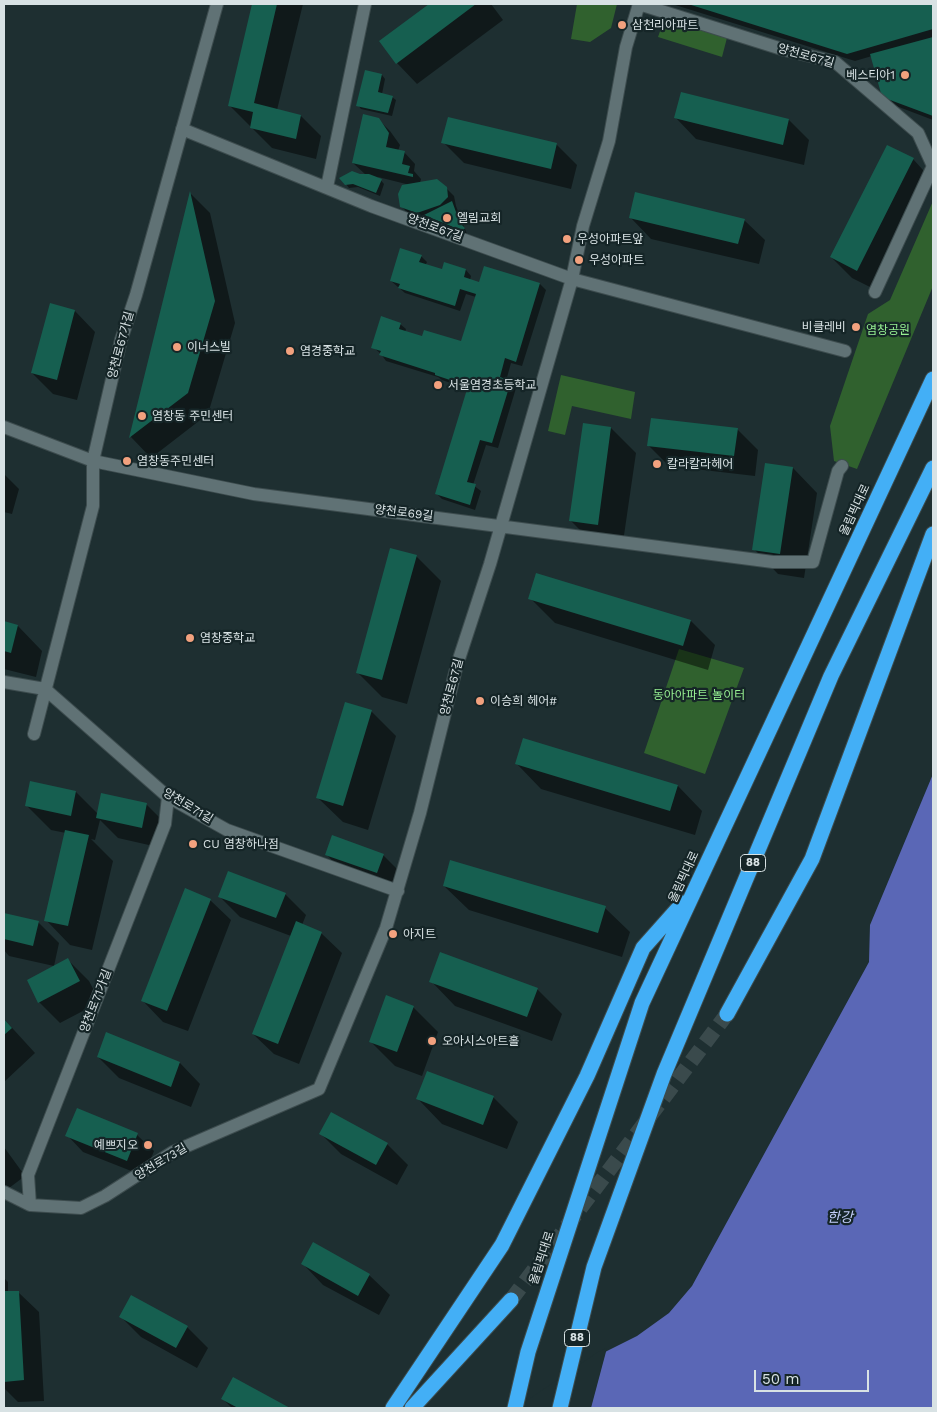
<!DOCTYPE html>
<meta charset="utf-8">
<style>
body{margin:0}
#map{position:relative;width:937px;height:1412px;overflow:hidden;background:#1e2f31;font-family:"Work Sans",sans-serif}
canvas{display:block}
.frame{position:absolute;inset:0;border:5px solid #d8e2e4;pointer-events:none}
.scale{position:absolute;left:754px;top:1370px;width:115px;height:22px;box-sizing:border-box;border:2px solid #d8e2e4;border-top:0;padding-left:6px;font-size:15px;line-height:18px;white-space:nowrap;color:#d8e2e4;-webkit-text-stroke:4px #152527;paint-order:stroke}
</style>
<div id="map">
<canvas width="937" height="1412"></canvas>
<div class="frame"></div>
<div class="scale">50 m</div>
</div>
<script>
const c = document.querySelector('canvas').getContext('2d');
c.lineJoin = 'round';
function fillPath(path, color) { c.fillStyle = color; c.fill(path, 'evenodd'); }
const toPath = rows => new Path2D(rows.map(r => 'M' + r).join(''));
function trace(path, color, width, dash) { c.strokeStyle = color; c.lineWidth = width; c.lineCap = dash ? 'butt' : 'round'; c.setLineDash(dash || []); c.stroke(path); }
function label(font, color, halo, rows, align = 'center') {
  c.font = font + ' "Work Sans","Noto Sans KR",sans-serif'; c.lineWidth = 4.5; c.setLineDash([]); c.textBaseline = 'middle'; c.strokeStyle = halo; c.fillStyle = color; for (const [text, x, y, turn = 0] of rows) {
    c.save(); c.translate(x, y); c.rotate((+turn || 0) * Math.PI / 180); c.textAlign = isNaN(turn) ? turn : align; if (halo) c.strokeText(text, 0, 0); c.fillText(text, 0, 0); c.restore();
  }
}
const green = toPath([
 [577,4,617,4,611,28,590,42,571,39],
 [666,14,728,34,722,57,658,37],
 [933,201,933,286,857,469,834,461,830,426,868,314,890,300],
 [561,375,635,392,631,419,572,406,565,435,548,431],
 [679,649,744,668,705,774,644,753]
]);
const water = toPath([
 [933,774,933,1408,518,1408,599,1355,637,1336,669,1313,692,1286,869,962,870,925]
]);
const pier = toPath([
 [607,1348,591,1408,516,1408,598,1352]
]);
const shadow = toPath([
 [254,4,303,4,277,110,301,116,321,136,316,159,272,148,230,106],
 [431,4,491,4,503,20,417,84,397,63,380,41],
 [672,4,933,4,933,120,891,104,883,96,872,56,855,61],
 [366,72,382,75,385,79,382,94,392,97,396,100,392,116,361,109,358,105],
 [676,118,789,120,809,140,804,165,696,139],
 [378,119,390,131,400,145,398,151,404,152,415,164,414,171,421,179,420,183,446,188,454,196,456,206,467,234,430,218,425,220,409,214,401,206,410,185,378,177,384,184,380,196,358,187,349,188,346,184,366,175,353,163],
 [443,142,556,144,577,165,571,189,464,163],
 [913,159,933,181,878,291,852,278,831,257],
 [191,194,210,213,235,323,208,414,151,458,131,437],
 [631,218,744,220,765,240,759,264,651,239],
 [421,256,427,262,425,266,442,271,445,263,466,270,471,276,470,280,480,283,485,267,540,284,546,290,522,366,511,363,506,381,511,382,516,388,498,448,486,445,473,485,481,491,475,510,442,499,436,493,468,389,442,380,438,377,386,361,381,354,373,347,400,324,406,329,405,332,423,337,462,343,476,297,466,294,460,311,405,293,391,281],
 [75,311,95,332,77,400,53,394,32,373],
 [611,428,636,453,622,549,595,545,571,521],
 [737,429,758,450,755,476,669,466,649,446],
 [793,468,817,493,804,578,778,574,754,549],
 [4,474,19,489,12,514,4,512],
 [416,556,441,581,407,704,382,697,357,672],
 [530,598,691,621,715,645,708,670,555,623],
 [4,622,18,626,42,651,36,677,4,669],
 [371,711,396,736,368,830,343,822,318,798],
 [517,764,678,786,702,811,695,835,541,789],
 [76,792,98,814,146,804,167,825,162,848,118,838,100,820,95,840,91,839,113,861,92,950,70,945,46,920,66,833,51,830,26,805],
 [326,854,383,855,399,871,393,888,342,871],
 [444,886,605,908,630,932,622,957,469,910],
 [285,894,306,915,302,925,321,933,342,953,299,1064,274,1054,253,1034,291,936,240,917,220,897],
 [210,900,231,920,188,1031,163,1022,143,1001],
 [4,914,38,922,59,943,54,966,9,956,4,950],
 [68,960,89,981,100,1002,60,1023,39,1002],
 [431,981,537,989,562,1014,552,1041,455,1006],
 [413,1007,438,1032,422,1076,395,1066,371,1042],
 [4,1019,35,1053,4,1082],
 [107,1034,180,1063,200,1084,191,1107,119,1078,98,1057],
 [493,1097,518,1122,507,1149,442,1124,418,1099],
 [320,1133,387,1144,408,1165,397,1185,341,1154],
 [67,1135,137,1135,154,1151,144,1176,83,1152],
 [4,1147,25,1176,5,1191,4,1190],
 [303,1264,369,1275,390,1295,379,1315,323,1285],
 [4,1278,8,1282,8,1292,18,1292,39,1312,44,1401,18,1402,4,1388],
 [121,1317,187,1327,208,1348,197,1368,141,1337],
 [234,1379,287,1408,232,1408,223,1399]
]);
const building = toPath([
 [252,4,277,4,254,103,301,115,296,139,250,128,253,112,228,106],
 [429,4,476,4,396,64,379,41],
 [688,4,933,4,933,29,847,54],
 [933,37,933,116,882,97,870,54],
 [365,70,382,74,378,92,393,96,388,113,356,106],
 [681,92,789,119,783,145,674,118],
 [363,114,379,118,389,133,386,147,405,151,402,164,410,166,408,173,413,174,413,177,352,163],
 [448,117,557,143,551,169,441,143],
 [887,145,914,158,857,271,830,257],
 [352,171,360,174,369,174,382,179,376,193,353,184,345,185,339,178],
 [437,179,447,187,448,197,440,205,417,213,400,207,398,194,402,185],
 [190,191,215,301,188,393,129,438],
 [635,192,745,219,738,244,629,218],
 [452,201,460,223,465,228,463,231,424,215],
 [400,248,422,255,419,262,442,269,444,262,466,269,464,277,479,282,484,266,540,283,516,362,505,358,500,377,511,381,492,443,480,440,467,482,476,484,470,505,435,494,468,386,435,375,435,373,379,355,381,351,371,348,381,316,401,323,399,329,422,336,424,330,461,341,476,294,460,289,455,306,398,288,400,284,390,281],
 [50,303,75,310,57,380,31,373],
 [651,418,738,428,734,456,647,446],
 [583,423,611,427,598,525,569,521],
 [765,463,793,467,780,554,752,550],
 [390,548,417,555,382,680,356,673],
 [536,573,691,620,683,646,528,599],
 [4,621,18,625,11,653,4,651],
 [345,702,372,710,343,806,316,798],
 [523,738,678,785,670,811,515,764],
 [30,781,76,791,71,816,25,806],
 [101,793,147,803,142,828,96,818],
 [65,830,89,835,68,926,44,921],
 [332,835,384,854,377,873,325,855],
 [450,860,606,906,598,933,443,886],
 [228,871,286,893,276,918,218,897],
 [185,888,211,899,167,1011,141,1001],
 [4,913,39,921,33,946,4,939],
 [296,921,322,932,278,1044,252,1034],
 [440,952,538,988,527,1017,429,982],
 [68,958,80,981,38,1003,27,980],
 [386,995,414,1006,397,1052,369,1042],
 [4,1019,12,1028,4,1035],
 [106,1032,180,1062,171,1087,97,1057],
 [427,1071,494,1096,483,1125,416,1099],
 [77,1108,138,1133,127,1161,65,1136],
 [331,1112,388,1143,376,1165,319,1134],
 [313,1242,370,1274,358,1296,301,1264],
 [4,1291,19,1291,24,1380,4,1382],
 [131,1295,188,1326,176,1348,119,1317],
 [233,1377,290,1408,238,1408,221,1399]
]);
const highwayTunnel = toPath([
 [511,1300,727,1014]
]);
const minor = toPath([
 [639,4,785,50,835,62,918,133,933,166],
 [182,129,371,206,572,279,845,351],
 [327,187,365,4],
 [875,292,933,166],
 [4,427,93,461,254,494,773,562,813,562,838,471,842,466],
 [4,682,45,689,168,797,227,830,398,891],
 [34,734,93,506,93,461,121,340,136,295,217,4],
 [4,1192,30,1205,81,1208,105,1196,173,1152,319,1089,386,928,420,813,457,665,490,564,572,279,583,226,609,141,626,47,639,4],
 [30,1205,28,1175,165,824,168,797]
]);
const highway = toPath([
 [727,1014,812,859,933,534],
 [393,1408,502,1245,587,1076,643,948,683,903],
 [412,1408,511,1300],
 [515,1408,528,1352,642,1003,933,379],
 [560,1408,594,1267,664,1074,831,676,933,468]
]);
const markers = [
 [622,25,5,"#f2a17e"],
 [905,75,5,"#f2a17e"],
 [447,218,5,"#f2a17e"],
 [567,239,5,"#f2a17e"],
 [579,260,5,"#f2a17e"],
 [856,327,5,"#f2a17e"],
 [177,347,5,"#f2a17e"],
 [290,351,5,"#f2a17e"],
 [438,385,5,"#f2a17e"],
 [142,416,5,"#f2a17e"],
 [127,461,5,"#f2a17e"],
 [657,464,5,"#f2a17e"],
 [190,638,5,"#f2a17e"],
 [480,701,5,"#f2a17e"],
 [193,844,5,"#f2a17e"],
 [393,934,5,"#f2a17e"],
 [432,1041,5,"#f2a17e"],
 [148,1145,5,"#f2a17e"]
];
const shields = [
 [753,863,25],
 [577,1338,25]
];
const shieldNames = [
 ["88",753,863],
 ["88",577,1338]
];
const poiNames = [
 ["삼천리아파트",632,25],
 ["베스티아1",895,75,"right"],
 ["엘림교회",457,218],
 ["우성아파트앞",577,239],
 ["우성아파트",589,260],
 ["비클레비",846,327,"right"],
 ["이너스빌",187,347],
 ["염경중학교",300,351],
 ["서울염경초등학교",448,385],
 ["염창동 주민센터",152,416],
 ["염창동주민센터",137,461],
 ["칼라칼라헤어",667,464],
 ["염창중학교",200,638],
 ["이승희 헤어#",490,701],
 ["CU 염창하나점",203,844],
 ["아지트",403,934],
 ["오아시스아트홀",442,1041],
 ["예쁘지오",138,1145,"right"]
];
const streetNames = [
 ["양천로67길",806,56,16],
 ["양천로67길",435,228,20],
 ["양천로67가길",121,345,-75],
 ["올림픽대로",855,510,-65],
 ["양천로69길",404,513,7],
 ["양천로67길",452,687,-75],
 ["양천로71길",188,806,31],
 ["올림픽대로",684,877,-65],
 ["양천로71가길",96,1001,-69],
 ["양천로73길",161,1162,-31],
 ["올림픽대로",542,1258,-72]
];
const parkNames = [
 ["염창공원",888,330],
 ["동아아파트 놀이터",699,695]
];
const waterNames = [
 ["한강",840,1218]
];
fillPath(green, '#30612e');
fillPath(water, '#5a67b6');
fillPath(pier, '#1e2f31');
fillPath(shadow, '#0007');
fillPath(building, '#165f50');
trace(highwayTunnel, '#3a4a4c', 15, [15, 8]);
trace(minor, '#3d4c4e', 14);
trace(highway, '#3d4c4e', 17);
trace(minor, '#607275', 12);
trace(highway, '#43aff6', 15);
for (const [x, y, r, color] of markers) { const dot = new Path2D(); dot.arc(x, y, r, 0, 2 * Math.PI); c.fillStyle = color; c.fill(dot); trace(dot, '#152527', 2); }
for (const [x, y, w] of shields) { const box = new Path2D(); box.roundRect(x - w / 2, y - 8.5, w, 17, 4); c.fillStyle = '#152527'; c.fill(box); trace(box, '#d8e2e4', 1); }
label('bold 11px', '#d8e2e4', null, shieldNames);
label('12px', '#d8e2e4', '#152527', poiNames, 'left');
label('12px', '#d8e2e4', '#152527', streetNames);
label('12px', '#97f092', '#152527', parkNames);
label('italic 14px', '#c4cffa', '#152527', waterNames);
</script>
